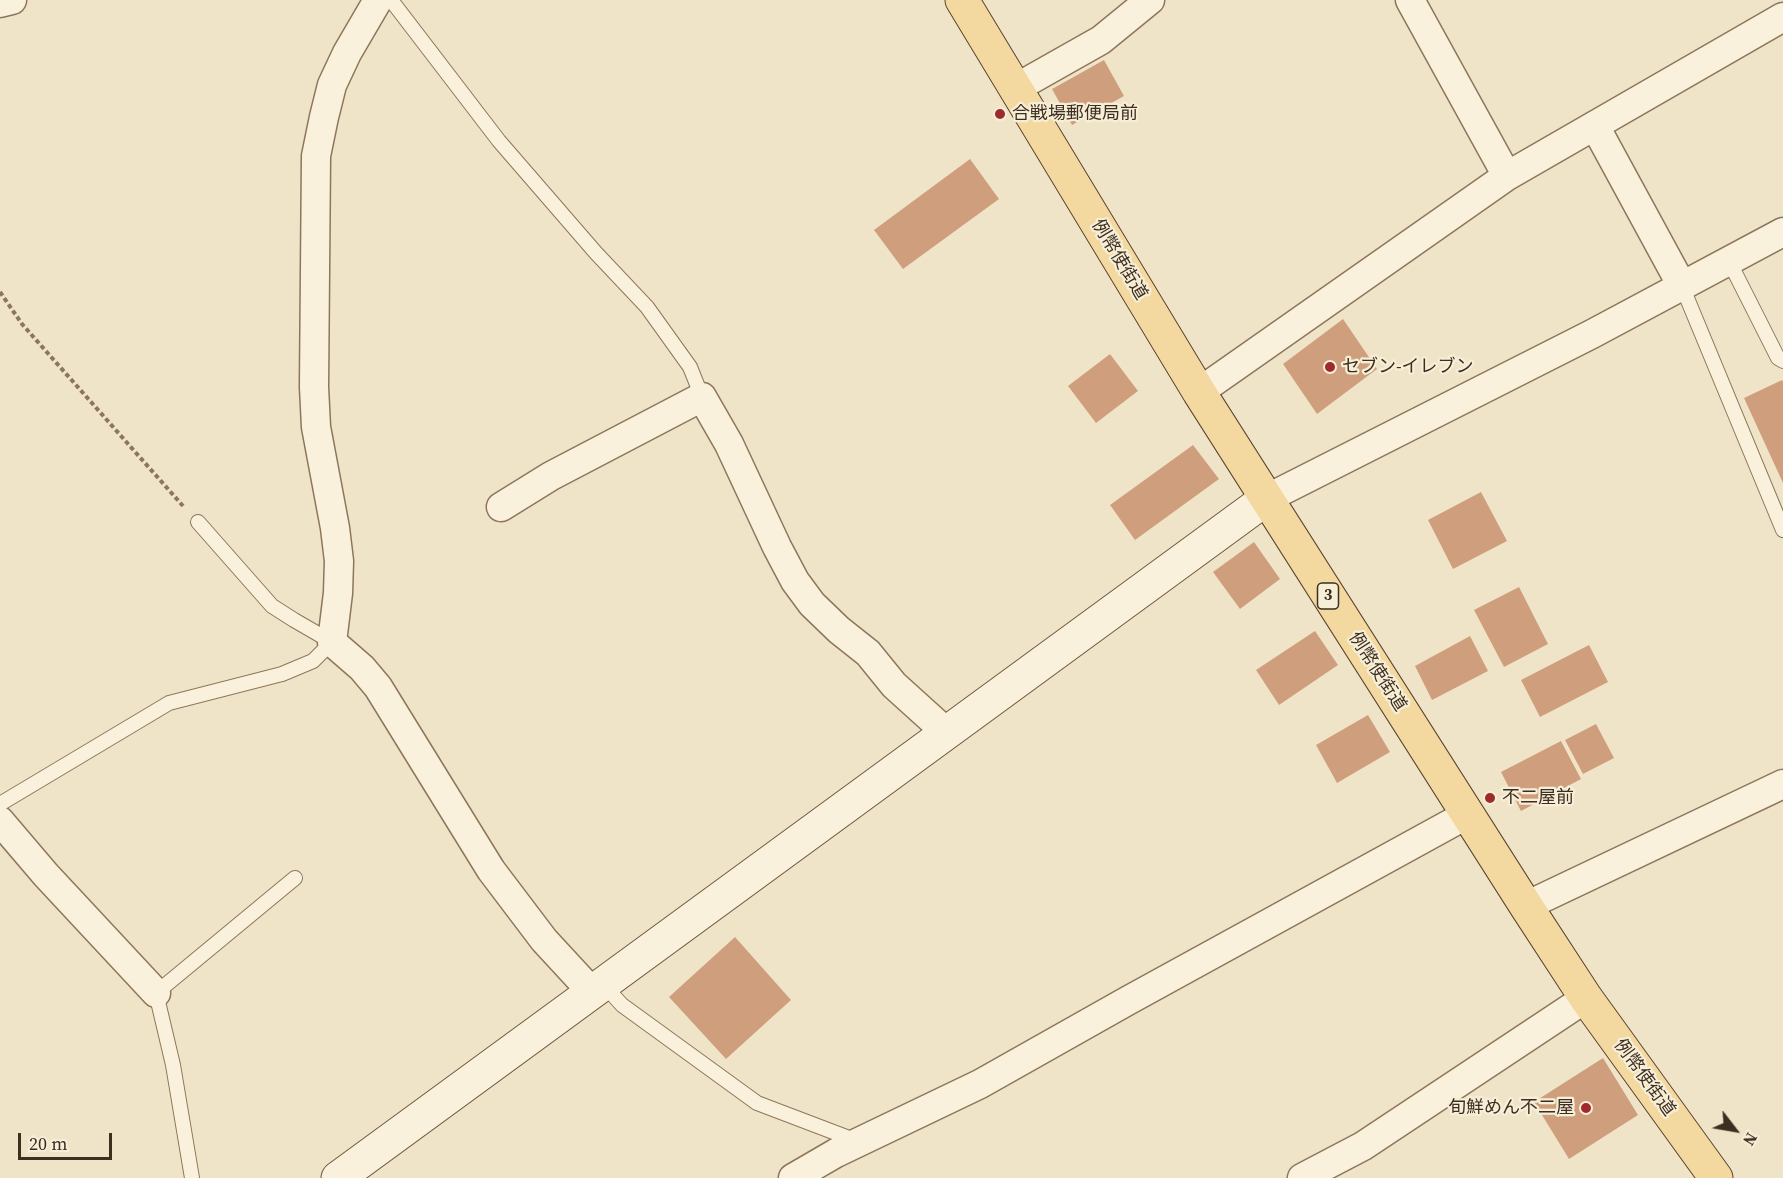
<!DOCTYPE html>
<meta charset="utf-8">
<style>
body{margin:0}
#map{position:relative;width:1783px;height:1178px;overflow:hidden;background:#f0e4c8;font-family:"Source Serif 4",serif}
canvas{display:block}
.north{position:absolute;left:1705px;top:1100px;width:60px;height:60px;-webkit-text-stroke:4px #f7eed8;paint-order:stroke;rotate:121deg;font-size:16px;font-weight:700;line-height:24px;text-align:center;color:#3d2e20}
.north::after{content:'';display:block;margin:auto;width:21px;height:27px;background:#3d2e20;clip-path:polygon(50% 0,100% 100%,50% 72%,0 100%)}
.scale{position:absolute;left:18px;top:1133px;width:94px;height:27px;box-sizing:border-box;border:3px solid #3d2e20;border-top:0;padding-left:8px;font-size:18px;line-height:21px;white-space:nowrap;color:#3d2e20;-webkit-text-stroke:4px #f7eed8;paint-order:stroke}
</style>
<div id="map">
<canvas width="1783" height="1178"></canvas>
<div class="north">N</div>
<div class="scale">20 m</div>
</div>
<script>
const c = document.querySelector('canvas').getContext('2d');
c.lineJoin = 'round';
function fillPath(path, color) { c.fillStyle = color; c.fill(path, 'evenodd'); }
const toPath = rows => new Path2D(rows.map(r => 'M' + r).join(''));
function trace(path, color, width, dash) { c.strokeStyle = color; c.lineWidth = width; c.lineCap = dash ? 'butt' : 'round'; c.setLineDash(dash || []); c.stroke(path); }
function label(font, color, halo, rows, align = 'center') {
  c.font = font + ' "Source Serif 4","Noto Sans JP",serif'; c.lineWidth = 4.5; c.setLineDash([]); c.textBaseline = 'middle'; c.strokeStyle = halo; c.fillStyle = color; for (const [text, x, y, turn = 0] of rows) {
    c.save(); c.translate(x, y); c.rotate((+turn || 0) * Math.PI / 180); c.textAlign = isNaN(turn) ? turn : align; if (halo) c.strokeText(text, 0, 0); c.fillText(text, 0, 0); c.restore();
  }
}
const building = toPath([
 [1104,60,1124,96,1072,125,1052,89],
 [970,159,999,199,903,269,874,230],
 [1343,319,1377,369,1317,414,1283,364],
 [1110,354,1138,391,1096,423,1068,386],
 [1782,380,1783,382,1783,483,1744,398],
 [1193,445,1219,479,1135,540,1110,505],
 [1481,492,1507,541,1453,569,1428,520],
 [1254,542,1280,579,1240,609,1213,572],
 [1519,587,1548,644,1504,667,1474,610],
 [1315,631,1338,665,1279,705,1256,670],
 [1470,636,1488,671,1432,700,1415,666],
 [1589,645,1608,682,1540,717,1521,680],
 [1368,715,1390,752,1337,783,1316,745],
 [1596,724,1614,758,1583,774,1565,740],
 [1561,741,1581,779,1521,811,1501,772],
 [735,937,791,1000,726,1059,669,997],
 [1603,1058,1638,1115,1569,1159,1534,1102]
]);
const path = toPath([
 [0,292,22,324,183,506]
]);
const lane = toPath([
 [391,0,499,141,596,253,647,307,690,367,702,397],
 [1729,261,1778,358,1783,361],
 [1682,286,1783,530],
 [0,804,169,703,282,674,313,661,332,642,294,620,272,606,198,522],
 [603,984,622,1005,757,1103,857,1141],
 [192,1178,173,1065,156,993,295,878]
]);
const street = toPath([
 [378,0,347,53,332,85,324,117,316,156,314,387,316,427,335,528,339,561,338,593,332,642,362,668,378,687,491,870,544,940,592,992],
 [1410,0,1507,176],
 [0,3,12,0],
 [1016,88,1101,40,1150,0],
 [1595,126,1682,286],
 [1199,392,1507,176,1783,17],
 [1266,499,1592,334,1783,232],
 [501,507,551,476,702,397,729,444,777,547,795,581,812,604,839,630,868,653,894,685,946,732],
 [0,821,46,875,156,993],
 [1526,906,1783,784],
 [793,1178,836,1153,980,1084,1129,1000,1468,814],
 [1302,1178,1363,1146,1586,998]
]);
const secondary = toPath([
 [338,1178,1266,499]
]);
const primary = toPath([
 [962,0,1199,392,1526,906,1586,998,1716,1178]
]);
const markers = [
 [1000,114,6,"#9e2a2b"],
 [1330,367,6,"#9e2a2b"],
 [1490,798,6,"#9e2a2b"],
 [1586,1108,6,"#9e2a2b"]
];
const shields = [
 [1328,596,21]
];
const shieldNames = [
 ["3",1328,596]
];
const poiNames = [
 ["合戦場郵便局前",1012,114],
 ["セブン-イレブン",1342,367],
 ["不二屋前",1502,798],
 ["旬鮮めん不二屋",1574,1108,"right"]
];
const streetNames = [
 ["例幣使街道",1119,260,59],
 ["例幣使街道",1377,672,57],
 ["例幣使街道",1644,1078,54]
];
fillPath(building, '#cf9f7d');
trace(lane, '#8d765c', 16);
trace(street, '#8d765c', 31);
trace(secondary, '#6f573f', 35);
trace(primary, '#5b4430', 35);
trace(path, '#8d765c', 4, [4.5, 3]);
trace(lane, '#faf1dc', 14);
trace(street, '#faf1dc', 28);
trace(secondary, '#faf1dc', 33);
trace(primary, '#f3d9a0', 33);
for (const [x, y, r, color] of markers) { const dot = new Path2D(); dot.arc(x, y, r, 0, 2 * Math.PI); c.fillStyle = color; c.fill(dot); trace(dot, '#f7eed8', 2); }
for (const [x, y, w] of shields) { const box = new Path2D(); box.roundRect(x - w / 2, y - 13, w, 26, 4.5); c.fillStyle = '#f7eed8'; c.fill(box); trace(box, '#3d2e20', 1.5); }
label('bold 16px', '#3d2e20', null, shieldNames);
label('18px', '#3d2e20', '#f7eed8', poiNames, 'left');
label('18px', '#3d2e20', '#f7eed8', streetNames);
</script>
